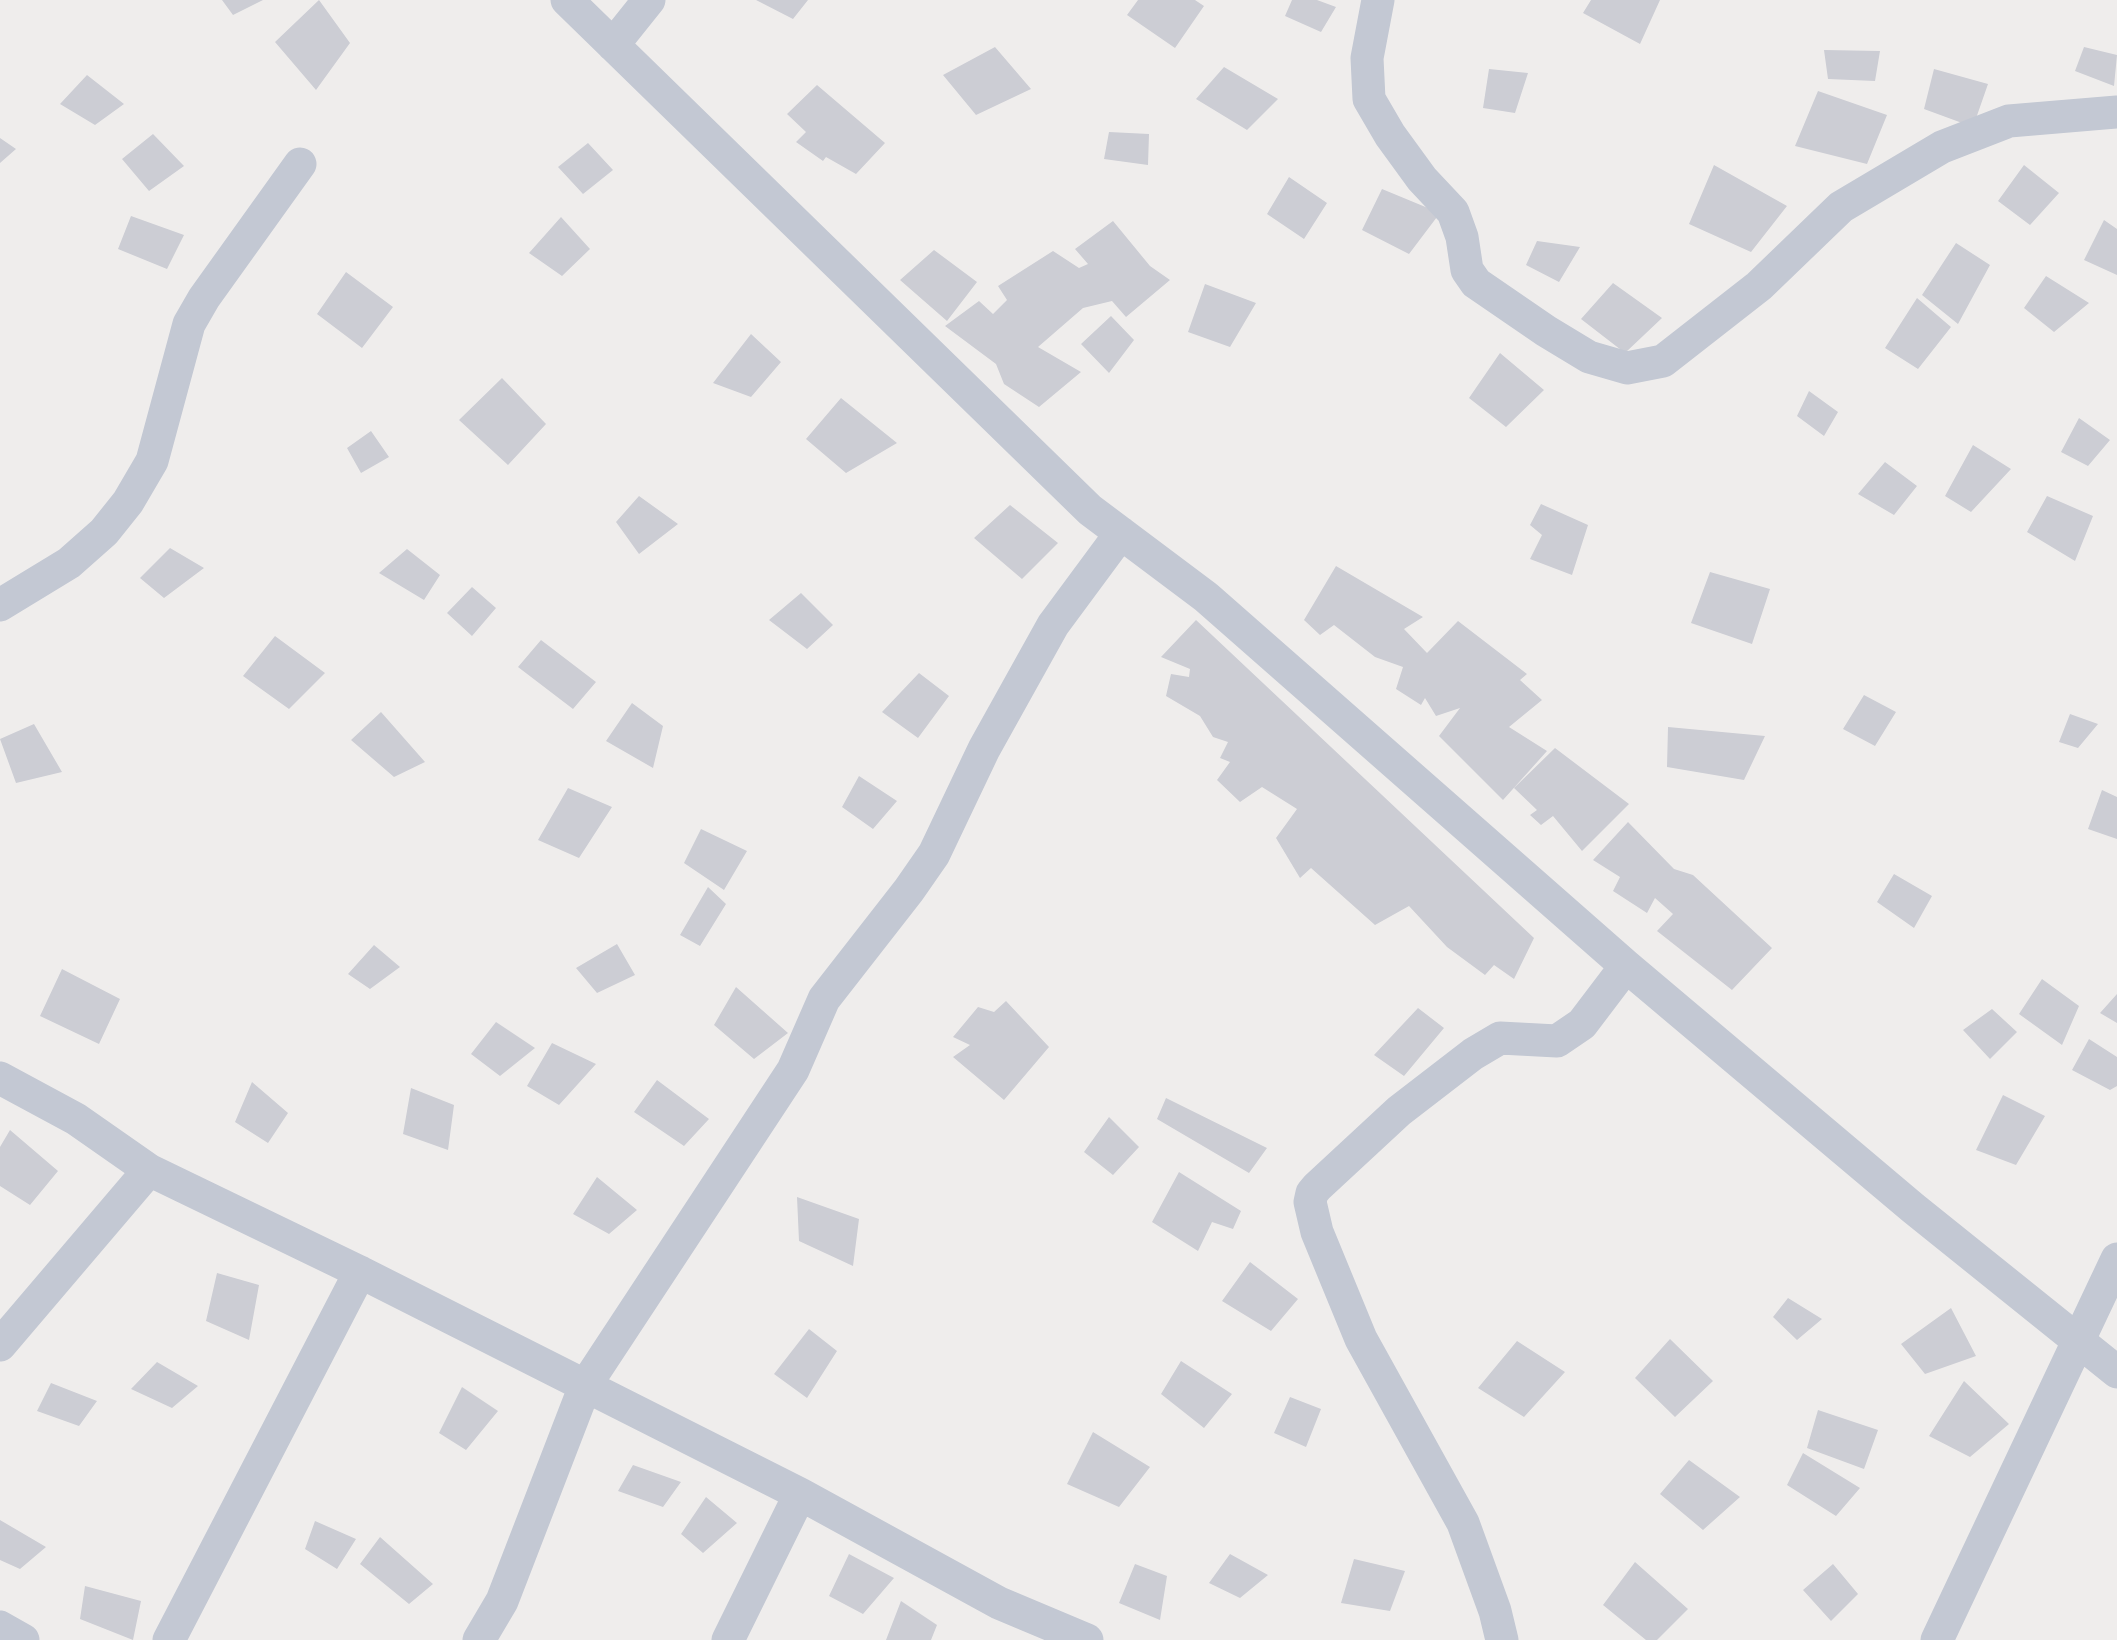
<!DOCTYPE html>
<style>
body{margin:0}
canvas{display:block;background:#efedec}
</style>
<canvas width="2117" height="1640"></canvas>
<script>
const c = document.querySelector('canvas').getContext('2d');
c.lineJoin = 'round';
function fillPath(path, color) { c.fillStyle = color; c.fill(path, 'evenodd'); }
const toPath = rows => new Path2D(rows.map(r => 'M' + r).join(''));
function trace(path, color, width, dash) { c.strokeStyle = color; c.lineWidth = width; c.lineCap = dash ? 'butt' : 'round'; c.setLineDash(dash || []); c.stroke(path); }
const building = toPath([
 [222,0,263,0,233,15],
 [319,0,350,43,316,90,275,42],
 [756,0,808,0,793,19],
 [1138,0,1195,0,1204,6,1175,48,1127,15],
 [1292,0,1317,0,1336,7,1321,32,1285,16],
 [1591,0,1660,0,1640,44,1583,13],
 [995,47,1031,89,976,115,943,75],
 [2084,47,2117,55,2114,86,2075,71],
 [1824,50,1880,51,1875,81,1828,79],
 [1224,67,1278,99,1247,130,1196,99],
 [1489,69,1528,73,1515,113,1483,108],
 [1934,69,1988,84,1973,127,1924,109],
 [87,75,124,104,95,125,60,104],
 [817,85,885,143,856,174,826,157,823,161,796,142,806,132,787,114],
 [1818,91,1887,115,1867,164,1795,146],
 [1109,132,1149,134,1148,165,1104,159],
 [153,134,184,166,149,191,122,159],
 [0,138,16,149,0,163],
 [588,143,613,170,583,194,558,167],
 [1714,165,1787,206,1751,252,1689,224],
 [2024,165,2059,193,2030,225,1998,201],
 [1289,177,1327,203,1304,239,1267,214],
 [1382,189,1440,213,1409,254,1362,230],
 [131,216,184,235,167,269,118,249],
 [561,217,590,249,562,276,529,253],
 [2104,220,2117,229,2117,275,2084,260],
 [1113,221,1150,266,1170,280,1126,317,1112,301,1083,308,1038,347,1081,372,1039,407,1004,384,996,364,945,326,979,301,993,314,1007,300,998,286,1053,251,1079,268,1088,264,1075,249],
 [1537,241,1580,247,1559,282,1526,265],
 [1956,243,1990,265,1958,324,1922,295],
 [934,250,977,282,947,321,900,280],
 [346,272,393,307,362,348,317,314],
 [2046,276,2089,303,2054,332,2024,308],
 [1613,283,1662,318,1625,353,1581,319],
 [1205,284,1256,303,1230,347,1188,332],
 [1917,298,1951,327,1918,369,1885,348],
 [1111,316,1134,340,1109,373,1081,344],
 [751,334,781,362,751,397,713,383],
 [1500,353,1544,390,1506,427,1469,398],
 [502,378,546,424,508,465,459,420],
 [1809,391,1838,412,1824,436,1797,416],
 [841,398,897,443,846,473,806,439],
 [2079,418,2110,440,2088,466,2061,452],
 [371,431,389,457,361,473,347,448],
 [1973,445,2011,469,1971,512,1945,496],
 [1885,462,1917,486,1894,515,1858,494],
 [639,496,678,524,639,554,616,522],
 [2047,496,2093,516,2075,561,2027,532],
 [1541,504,1588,525,1572,575,1530,559,1542,535,1530,525],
 [1010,505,1058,543,1022,579,974,538],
 [170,548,204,568,164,598,140,578],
 [407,549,440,575,424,600,379,573],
 [1336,566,1423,617,1404,629,1427,653,1458,621,1527,674,1520,680,1542,700,1509,727,1547,751,1503,800,1439,736,1460,708,1436,716,1425,698,1421,705,1396,689,1403,667,1375,657,1334,625,1320,635,1304,620],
 [1710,572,1770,589,1752,644,1691,623],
 [472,587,496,608,472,636,447,613],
 [801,593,833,625,807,649,769,620],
 [1196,620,1534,938,1514,979,1494,965,1485,975,1447,947,1409,906,1375,925,1311,868,1300,878,1276,838,1297,809,1262,787,1240,802,1217,780,1230,762,1220,758,1228,742,1213,737,1200,716,1166,696,1171,674,1189,677,1190,669,1161,657],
 [275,636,325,673,289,709,243,676],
 [541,640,596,682,573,709,518,667],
 [919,673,949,696,918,738,882,712],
 [1864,695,1896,712,1875,746,1843,729],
 [632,703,663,726,653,768,606,741],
 [381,712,425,762,394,777,351,740],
 [2070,714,2098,724,2078,748,2059,742],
 [34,724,62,772,16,783,0,739],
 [1668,727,1765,736,1744,780,1667,767],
 [1555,748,1629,804,1582,851,1553,816,1541,825,1530,815,1537,810,1514,788],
 [859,776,897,801,873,829,842,807],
 [568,788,612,807,579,858,538,840],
 [2102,790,2117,797,2117,839,2088,829],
 [1628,822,1674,869,1693,875,1772,948,1732,990,1657,931,1673,914,1655,898,1647,913,1613,891,1620,877,1593,860],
 [701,829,747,851,724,890,684,863],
 [1894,874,1932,896,1914,928,1877,902],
 [708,887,726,904,700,946,680,935],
 [617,944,635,975,597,993,576,968],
 [374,945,400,967,370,989,348,974],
 [62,969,120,999,99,1044,40,1016],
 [2042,979,2079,1006,2062,1045,2019,1014],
 [736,987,788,1033,754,1059,714,1025],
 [2117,994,2117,1023,2100,1013],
 [1006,1001,1049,1047,1004,1100,953,1057,970,1045,953,1037,978,1007,994,1012],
 [1418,1008,1444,1028,1404,1076,1374,1055],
 [1992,1009,2017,1032,1990,1059,1963,1030],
 [496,1022,535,1048,500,1076,471,1054],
 [2089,1039,2117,1057,2117,1086,2110,1090,2072,1070],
 [552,1043,596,1064,559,1105,527,1086],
 [657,1080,709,1119,684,1146,634,1112],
 [252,1082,288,1113,268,1143,235,1122],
 [411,1088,454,1105,448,1150,403,1134],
 [2003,1095,2045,1116,2016,1165,1976,1150],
 [1166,1098,1267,1148,1249,1173,1157,1119],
 [1109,1117,1139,1147,1113,1175,1084,1152],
 [10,1130,58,1171,30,1205,0,1186,0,1147],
 [1179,1172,1241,1211,1233,1229,1212,1222,1198,1251,1152,1222],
 [597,1177,637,1210,609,1234,573,1214],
 [797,1197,859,1219,853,1266,799,1241],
 [1250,1262,1298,1299,1271,1331,1222,1301],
 [217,1273,259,1285,249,1340,206,1321],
 [1788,1298,1822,1319,1797,1340,1773,1317],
 [1951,1308,1976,1356,1925,1374,1901,1344],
 [809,1329,837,1351,807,1398,774,1374],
 [1670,1339,1713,1381,1675,1417,1635,1378],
 [1517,1341,1565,1372,1524,1417,1478,1388],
 [1181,1361,1232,1394,1204,1428,1161,1394],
 [157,1362,198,1386,172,1408,131,1389],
 [1964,1381,2009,1424,1970,1457,1929,1436],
 [51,1383,97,1401,79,1426,37,1411],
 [462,1387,498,1411,466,1450,439,1433],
 [1290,1397,1321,1409,1306,1447,1274,1433],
 [1818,1410,1878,1430,1864,1469,1807,1448],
 [1093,1432,1150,1467,1119,1507,1067,1484],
 [1803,1453,1860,1488,1836,1516,1787,1485],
 [1689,1460,1740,1497,1703,1530,1660,1494],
 [633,1465,681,1482,663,1507,618,1491],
 [706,1497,737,1523,703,1553,681,1534],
 [0,1520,46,1547,20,1569,0,1560],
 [315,1521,356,1539,337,1569,305,1549],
 [380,1537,433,1584,409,1604,360,1564],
 [849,1554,894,1578,863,1614,829,1596],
 [1230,1554,1268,1575,1240,1598,1209,1583],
 [1354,1559,1405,1571,1390,1611,1341,1603],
 [1635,1562,1688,1609,1657,1640,1646,1640,1603,1605],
 [1135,1564,1167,1576,1160,1620,1119,1603],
 [1833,1564,1858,1594,1831,1621,1803,1590],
 [85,1586,141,1601,133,1640,80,1619],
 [901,1601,937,1625,931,1640,886,1640]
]);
const minor = toPath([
 [567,0,1090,510,1206,597,1626,966,1913,1208,2117,1372],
 [1378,0,1367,58,1369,99,1390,135,1422,179,1453,212,1462,237,1467,270,1476,283,1546,331,1589,357,1627,368,1663,361,1759,286,1841,207,1942,147,2009,121,2117,112],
 [613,45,649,0],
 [0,605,69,563,104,532,128,502,152,461,189,324,204,298,300,164],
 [0,1078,76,1119,149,1170],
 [0,1345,149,1170,360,1272,800,1494,999,1603,1087,1640],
 [0,1627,23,1640],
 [169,1640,360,1272],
 [479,1640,502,1601,585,1386,793,1070,824,999,909,890,934,854,984,749,1053,625,1121,533],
 [728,1640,800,1494],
 [1502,1640,1495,1611,1463,1523,1361,1339,1317,1232,1310,1202,1312,1193,1317,1187,1399,1111,1473,1054,1500,1038,1557,1041,1582,1024,1626,966],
 [1937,1640,2117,1259]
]);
fillPath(building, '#cccdd4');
trace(minor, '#c3c8d3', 33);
</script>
